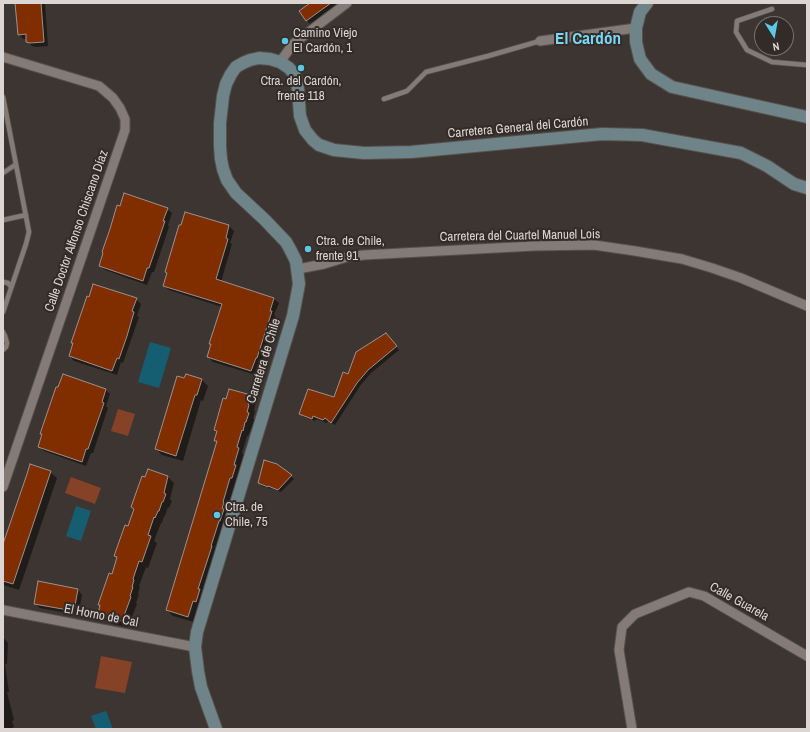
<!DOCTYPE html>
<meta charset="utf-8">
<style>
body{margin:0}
#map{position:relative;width:810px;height:732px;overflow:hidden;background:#3d3532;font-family:"Archivo Narrow",sans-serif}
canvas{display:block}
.frame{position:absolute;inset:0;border:4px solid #dbd6d4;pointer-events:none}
.north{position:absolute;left:754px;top:16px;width:40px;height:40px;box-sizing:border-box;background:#332b28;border:1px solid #766f6d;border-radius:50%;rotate:169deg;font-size:11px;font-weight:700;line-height:16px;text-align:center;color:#dbd6d4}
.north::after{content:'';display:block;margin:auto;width:14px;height:18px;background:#5bc8e7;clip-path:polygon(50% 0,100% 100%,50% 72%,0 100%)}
</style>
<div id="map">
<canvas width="810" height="732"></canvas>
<div class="frame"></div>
<div class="north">N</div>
</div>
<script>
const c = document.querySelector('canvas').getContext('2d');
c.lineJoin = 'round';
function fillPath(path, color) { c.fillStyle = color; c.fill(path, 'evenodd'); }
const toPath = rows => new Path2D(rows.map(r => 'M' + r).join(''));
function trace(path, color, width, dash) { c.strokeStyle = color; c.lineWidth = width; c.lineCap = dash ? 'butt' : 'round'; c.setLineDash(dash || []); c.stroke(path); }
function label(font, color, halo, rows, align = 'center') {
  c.font = font + ' "Archivo Narrow",sans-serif'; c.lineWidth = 4; c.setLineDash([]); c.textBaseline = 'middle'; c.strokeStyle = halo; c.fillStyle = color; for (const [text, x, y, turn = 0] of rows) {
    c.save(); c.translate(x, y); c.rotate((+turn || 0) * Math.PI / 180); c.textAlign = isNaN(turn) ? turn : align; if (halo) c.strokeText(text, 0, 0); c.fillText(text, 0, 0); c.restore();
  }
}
const green = toPath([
 [118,409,135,414,128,436,111,431],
 [71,477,101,488,95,504,65,493],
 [101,656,132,662,125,693,95,688]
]);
const water = toPath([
 [150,342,171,348,159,388,138,382],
 [76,506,91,511,81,541,66,536],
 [106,711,113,729,96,729,91,716]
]);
const shadow = toPath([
 [16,3,45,3,48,46,36,47,32,46,27,41,27,39,23,39,19,34],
 [305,3,339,3,310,24,300,12,308,6],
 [167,209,172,213,168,225,169,227,154,272,152,272,147,285,105,270,100,266],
 [186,214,229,226,234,231,230,243,232,244,221,282,274,299,279,303,274,315,276,317,262,362,260,362,256,375,213,362,208,357,222,307,169,290,164,286],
 [136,299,141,304,137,316,139,317,123,363,121,362,117,375,74,361,70,356,74,344,72,343],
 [389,338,399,350,371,373,360,386,335,425,328,421,327,423,316,419,315,421,304,417,301,414,335,399,349,375],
 [63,376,106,390,110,394,106,406,108,408,93,453,91,453,86,466,44,451,39,447],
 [202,380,208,386,203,401,201,400,183,461,162,455,156,449],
 [250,396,256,402,254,410,255,411,253,418,255,420,248,436,247,436,242,453,245,455,194,622,173,616,167,610,217,443,215,440,217,432,215,430,227,400],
 [148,470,168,477,174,483,170,499,172,501,169,508,168,507,165,516,164,516,162,523,161,523,154,541,157,543,148,568,146,567,139,586,140,587,138,593,139,594,136,603,137,604,128,627,112,624,109,621,105,620,99,614,101,607,99,604,112,576,118,558,116,556,129,527],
 [50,472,57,478,19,590,3,585,3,547],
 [291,476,294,479,281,492,271,488,271,489,262,486,259,483],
 [78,590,82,595,78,615,40,608,35,604],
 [3,637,8,643,7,664,5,664,9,692,7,692,14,720,12,721,14,727,10,729,3,729]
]);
const building = toPath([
 [15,3,41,3,44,42,30,43,26,42,26,34,18,35,15,3],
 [310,3,331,3,306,21,299,11,310,3],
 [124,193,168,208,163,221,165,221,149,268,147,268,143,281,99,266,103,253,102,252,110,229,117,205,120,206,124,193],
 [185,212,229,225,226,238,228,239,216,279,274,298,270,311,272,311,257,358,256,358,251,371,207,357,211,344,209,344,222,304,163,286,167,273,165,272,179,225,181,225,185,212],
 [93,284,137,298,132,311,134,312,127,336,119,359,117,358,112,371,69,356,73,343,71,343,87,296,89,297,93,284],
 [386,333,397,346,368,370,357,383,331,423,325,418,323,420,313,416,312,419,299,414,308,389,334,397,343,372,348,374,356,352,386,333],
 [63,374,106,389,102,402,104,403,88,449,86,449,82,462,38,447,42,434,40,434,56,387,58,387,63,374],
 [186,374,202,379,197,395,195,395,176,456,155,449,177,376,184,378,186,374],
 [229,389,251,395,248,404,249,405,247,412,249,413,246,422,245,422,243,431,242,430,237,447,239,448,234,465,236,465,232,478,230,478,223,502,224,503,222,508,224,509,220,521,219,521,211,546,212,546,198,589,200,589,196,602,193,601,188,617,166,610,217,441,214,441,217,431,214,430,223,398,226,399,229,389],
 [264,460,277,464,292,475,278,490,268,486,268,487,258,483,264,460],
 [30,464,51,471,13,584,3,581,3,544,27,474,30,464],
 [148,469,168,476,164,493,166,494,163,502,162,502,159,511,158,511,155,518,154,517,148,535,151,536,142,562,139,561,133,579,134,580,132,587,133,587,130,596,131,597,122,621,105,618,105,616,98,614,100,605,98,605,109,573,112,574,117,557,114,556,125,525,128,526,134,509,131,507,142,476,145,477,148,469],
 [38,581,78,589,74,611,34,604,38,581]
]);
const lane = toPath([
 [772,9,737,21,736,32,747,50,772,62,807,65],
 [3,97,29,232,26,244,3,312],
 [384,99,407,91,426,72,488,56,540,41],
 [3,173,15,165],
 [3,220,26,215],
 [3,282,8,283,11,287],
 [3,332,5,336,7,343,6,347,3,350]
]);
const street = toPath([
 [540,41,636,28],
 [3,57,99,86,113,98,120,108,125,119,125,130,65,306,3,487],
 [280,62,293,44,347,3],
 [298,269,324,264,347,257,364,255,534,246,594,245,635,251,682,259,712,268,741,278,807,306],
 [3,610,195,647],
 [632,729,619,650,622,627,635,614,689,592,704,596,807,656]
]);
const secondary = toPath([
 [647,3,640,12,636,28,636,42,640,59,651,74,672,87,807,117],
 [216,729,201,687,198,671,195,647,197,632,293,316,299,284,296,261,290,249,286,242,265,220,236,193,227,180,223,169,221,159,220,146,220,123,223,96,226,84,231,74,236,67,243,63,250,60,259,58,270,59,280,62,289,68,294,74,296,79,298,89,300,116,305,130,313,140,319,145,334,150,364,153,411,152,602,134,642,135,741,153,767,166,794,184,807,188]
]);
const markers = [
 [285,41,4,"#5bc8e7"],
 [301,68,4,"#5bc8e7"],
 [308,249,4,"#5bc8e7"],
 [217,515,4,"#5bc8e7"]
];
const poiNames = [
 ["Camino Viejo",293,34],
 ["El Cardón, 1",293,49],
 ["Ctra. del Cardón,",301,82,"center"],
 ["frente 118",301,97,"center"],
 ["Ctra. de Chile,",316,242],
 ["frente 91",316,257],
 ["Ctra. de",225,508],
 ["Chile, 75",225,523]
];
const streetNames = [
 ["Carretera General del Cardón",518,128,-5],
 ["Calle Doctor Alfonso Chiscano Díaz",77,231,-71],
 ["Carretera del Cuartel Manuel Lois",520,236,-1],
 ["Carretera de Chile",264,361,-73],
 ["Calle Guarela",739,602,29],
 ["El Horno de Cal",101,616,11]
];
const districtNames = [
 ["El Cardón",588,39]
];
fillPath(green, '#854226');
fillPath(water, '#155e71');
fillPath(shadow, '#0007');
fillPath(building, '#802e00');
trace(building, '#9b918e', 1);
trace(lane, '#57514e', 6);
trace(street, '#57514e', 11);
trace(secondary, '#57514e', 14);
trace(lane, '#847b77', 4.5);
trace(street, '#847b77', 9);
trace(secondary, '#6e8488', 12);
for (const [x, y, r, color] of markers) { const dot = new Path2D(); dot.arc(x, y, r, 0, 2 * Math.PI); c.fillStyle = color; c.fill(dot); trace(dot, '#332b28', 1.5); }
label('13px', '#dbd6d4', '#332b28', poiNames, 'left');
label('13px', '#dbd6d4', '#332b28', streetNames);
label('bold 17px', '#77d8f5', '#332b28', districtNames);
</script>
